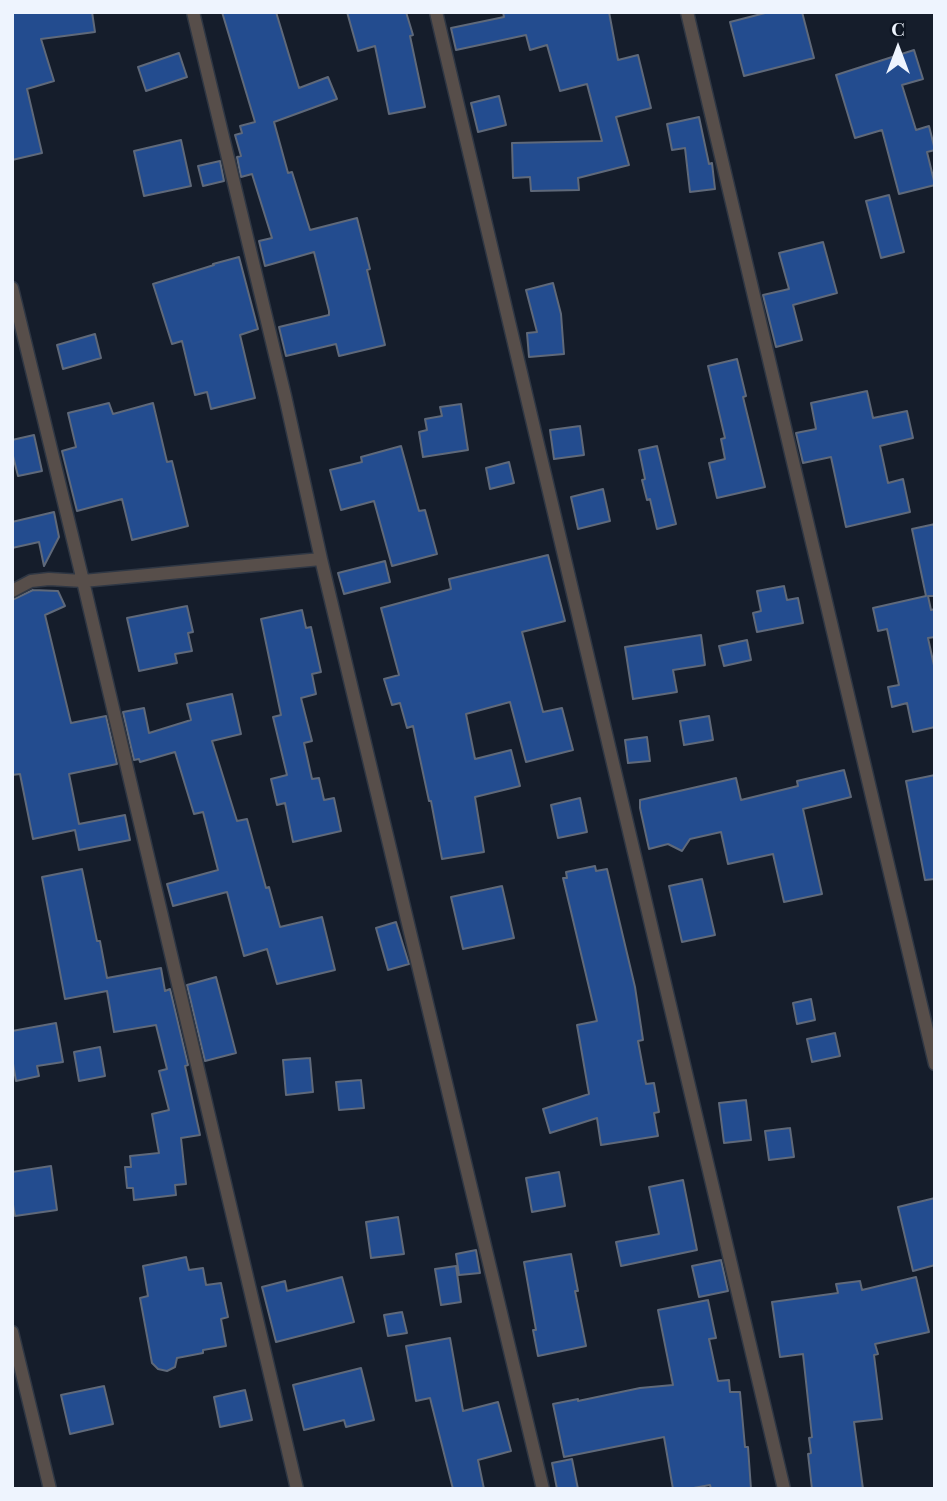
<!DOCTYPE html>
<meta charset="utf-8">
<style>
body{margin:0}
#map{position:relative;width:947px;height:1501px;overflow:hidden;background:#151d2b;font-family:"Playfair Display",serif}
canvas{display:block}
.frame{position:absolute;inset:0;border:14px solid #eef4fe;pointer-events:none}
.north{position:absolute;left:863px;top:14px;width:70px;height:70px;-webkit-text-stroke:5px #0c1421;paint-order:stroke;rotate:0deg;font-size:19px;font-weight:700;line-height:28px;text-align:center;color:#eef4fe}
.north::after{content:'';display:block;margin:auto;width:24px;height:32px;background:#eef4fe;clip-path:polygon(50% 0,100% 100%,50% 72%,0 100%)}
</style>
<div id="map">
<canvas width="947" height="1501"></canvas>
<div class="frame"></div>
<div class="north">С</div>
</div>
<script>
const c = document.querySelector('canvas').getContext('2d');
c.lineJoin = 'round';
function fillPath(path, color) { c.fillStyle = color; c.fill(path, 'evenodd'); }
const toPath = rows => new Path2D(rows.map(r => 'M' + r).join(''));
function trace(path, color, width, dash) { c.strokeStyle = color; c.lineWidth = width; c.lineCap = dash ? 'butt' : 'round'; c.setLineDash(dash || []); c.stroke(path); }
const building = toPath([
 [12,12,92,12,95,32,41,39,54,81,27,89,42,153,12,160,12,12],
 [222,12,276,12,299,88,328,77,337,99,274,122,288,173,292,172,310,230,357,218,370,269,367,270,385,345,339,356,336,344,286,356,279,327,329,315,329,311,314,252,265,266,259,241,272,238,252,174,241,177,237,157,241,156,235,135,242,133,240,126,255,122,222,12],
 [347,12,406,12,413,35,410,36,425,107,389,114,375,46,358,51,347,12],
 [503,12,609,12,618,60,638,55,651,108,616,117,629,165,578,178,579,190,531,191,530,177,513,178,512,143,602,141,587,84,560,91,547,45,530,50,526,35,456,50,451,28,504,17,503,12],
 [769,12,802,12,814,58,744,76,730,22,769,12],
 [914,50,923,79,902,85,916,130,929,126,935,150,927,152,935,185,899,194,882,130,855,138,836,75,914,50],
 [179,53,187,77,146,91,138,67,179,53],
 [499,96,506,125,478,132,471,103,499,96],
 [699,117,709,164,712,163,715,189,690,192,685,148,672,150,667,124,699,117],
 [181,140,191,186,144,196,134,151,181,140],
 [220,161,224,181,203,186,198,166,220,161],
 [889,195,904,252,881,258,866,201,889,195],
 [823,242,837,293,793,305,802,340,776,347,763,295,789,289,779,253,823,242],
 [239,257,258,329,240,335,255,398,211,409,207,392,195,395,182,341,172,344,153,284,214,265,213,264,239,257],
 [553,283,561,314,564,354,529,357,527,333,537,332,526,290,553,283],
 [95,334,101,358,63,369,57,345,95,334],
 [737,359,746,396,743,397,765,487,717,498,709,463,725,459,721,439,725,438,708,366,737,359],
 [867,391,873,418,907,411,913,438,880,446,888,483,903,479,910,512,846,527,831,457,803,463,796,433,816,429,811,403,867,391],
 [109,403,113,414,153,403,167,462,172,461,188,526,132,540,122,499,77,511,62,451,76,447,68,413,109,403],
 [461,404,468,450,423,457,419,432,427,430,425,419,442,416,440,407,461,404],
 [580,426,584,455,554,459,550,430,580,426],
 [34,435,42,471,18,476,12,452,12,440,34,435],
 [401,446,419,511,425,510,437,554,392,566,374,501,341,510,330,470,362,462,361,457,401,446],
 [657,446,676,524,657,529,650,499,647,500,642,480,645,479,639,450,657,446],
 [509,462,514,483,490,489,486,468,509,462],
 [603,489,610,521,578,529,571,497,603,489],
 [54,512,59,537,44,566,39,542,12,548,12,522,54,512],
 [935,524,935,596,928,596,931,610,935,609,935,637,928,638,935,670,935,727,913,732,907,703,892,707,888,687,899,685,887,629,878,631,873,608,926,596,912,529,935,524],
 [548,555,565,621,522,632,543,712,562,708,573,750,526,762,510,702,466,714,475,759,511,750,520,786,475,797,484,852,442,859,431,801,429,801,413,726,407,728,400,703,392,705,384,679,399,675,381,608,451,589,449,579,548,555],
 [385,561,390,582,344,594,338,573,385,561],
 [784,586,787,600,798,598,803,623,757,632,753,613,761,611,757,591,784,586],
 [33,590,58,591,65,606,45,615,71,723,106,716,117,764,69,774,79,824,125,815,130,840,79,850,75,830,33,839,20,774,12,775,12,600,33,590],
 [187,606,193,632,188,633,192,651,175,654,177,663,139,671,127,618,187,606],
 [302,610,306,628,311,627,321,672,312,674,316,694,301,698,312,741,304,743,312,779,319,778,324,800,334,798,341,831,293,842,285,803,277,805,271,779,287,775,273,717,281,715,261,619,302,610],
 [701,635,705,665,673,670,677,692,633,699,625,647,701,635],
 [747,640,751,660,724,666,719,646,747,640],
 [232,694,241,734,212,741,237,821,247,819,266,888,269,887,280,927,322,917,335,970,277,984,267,949,244,956,227,892,173,906,167,884,218,870,203,812,194,814,175,752,140,762,139,759,134,760,123,712,144,708,149,733,191,720,187,704,232,694],
 [709,716,713,740,684,745,680,721,709,716],
 [647,737,650,761,628,763,625,740,647,737],
 [844,770,851,797,803,809,822,894,784,902,773,854,728,864,721,832,690,839,682,851,668,844,649,849,640,808,640,800,736,778,741,800,798,786,797,781,844,770],
 [935,775,935,879,925,880,906,781,935,775],
 [580,798,587,832,558,838,551,805,580,798],
 [595,866,596,871,607,869,635,987,643,1040,638,1041,646,1084,654,1083,659,1112,654,1113,658,1136,601,1145,597,1118,550,1133,543,1109,589,1094,577,1025,597,1021,563,878,567,878,566,872,595,866],
 [82,869,97,941,100,941,107,978,161,968,165,991,170,989,188,1065,185,1066,200,1135,181,1138,186,1184,175,1185,176,1195,134,1200,133,1188,127,1188,125,1167,131,1167,130,1156,159,1153,152,1114,169,1110,159,1071,167,1069,156,1025,114,1032,107,991,65,999,42,877,82,869],
 [702,879,715,935,682,942,669,886,702,879],
 [502,886,514,938,463,949,451,897,502,886],
 [396,922,409,964,388,970,376,928,396,922],
 [216,977,236,1053,205,1061,187,985,216,977],
 [811,999,815,1020,797,1024,793,1003,811,999],
 [56,1023,63,1062,37,1066,39,1076,16,1081,12,1058,12,1031,56,1023],
 [835,1033,840,1056,812,1062,807,1039,835,1033],
 [100,1047,105,1076,79,1081,74,1052,100,1047],
 [310,1058,313,1092,286,1095,283,1060,310,1058],
 [361,1080,364,1108,339,1110,336,1082,361,1080],
 [746,1100,751,1140,724,1143,719,1103,746,1100],
 [790,1128,794,1157,769,1160,765,1131,790,1128],
 [51,1166,57,1210,15,1216,12,1199,12,1172,51,1166],
 [559,1172,565,1206,532,1212,526,1178,559,1172],
 [683,1180,697,1250,621,1266,616,1242,659,1234,649,1187,683,1180],
 [935,1198,935,1265,913,1271,898,1207,935,1198],
 [398,1217,404,1254,371,1258,366,1222,398,1217],
 [476,1250,480,1273,459,1275,456,1254,476,1250],
 [571,1254,578,1291,575,1291,586,1346,538,1356,533,1330,536,1330,524,1262,571,1254],
 [186,1257,189,1270,203,1268,206,1285,221,1283,228,1317,221,1319,226,1346,203,1350,203,1353,177,1358,175,1367,167,1371,158,1369,152,1363,140,1298,148,1296,143,1266,186,1257],
 [721,1260,728,1291,699,1297,692,1266,721,1260],
 [456,1266,461,1302,441,1305,435,1269,456,1266],
 [342,1277,354,1322,276,1342,262,1287,285,1281,287,1291,342,1277],
 [916,1277,929,1332,875,1344,878,1354,874,1355,882,1419,854,1422,863,1489,812,1489,808,1454,811,1453,809,1438,812,1437,803,1354,780,1357,772,1302,838,1293,836,1284,860,1281,862,1290,916,1277],
 [708,1300,716,1338,709,1339,718,1381,729,1380,730,1392,740,1392,745,1447,748,1447,751,1489,711,1489,710,1485,688,1489,673,1489,664,1437,564,1457,553,1404,578,1399,578,1401,640,1388,673,1385,658,1310,708,1300],
 [402,1312,407,1333,388,1336,384,1315,402,1312],
 [450,1338,463,1411,498,1402,511,1451,478,1460,484,1489,453,1489,430,1398,416,1401,406,1346,450,1338],
 [361,1368,374,1420,346,1427,344,1420,304,1430,293,1385,361,1368],
 [104,1386,113,1424,70,1434,61,1395,104,1386],
 [245,1390,252,1420,220,1427,214,1397,245,1390],
 [572,1459,578,1489,557,1489,552,1463,572,1459]
]);
const lane = toPath([
 [193,12,285,396,321,559,543,1489],
 [436,12,784,1489],
 [687,12,935,1064],
 [12,288,83,581,297,1489],
 [12,591,31,581,49,579,83,581,321,559],
 [12,1332,50,1489]
]);
fillPath(building, '#234c8f');
trace(building, '#5f697a', 2);
trace(lane, '#2f3744', 15);
trace(lane, '#574e4a', 12);
</script>
